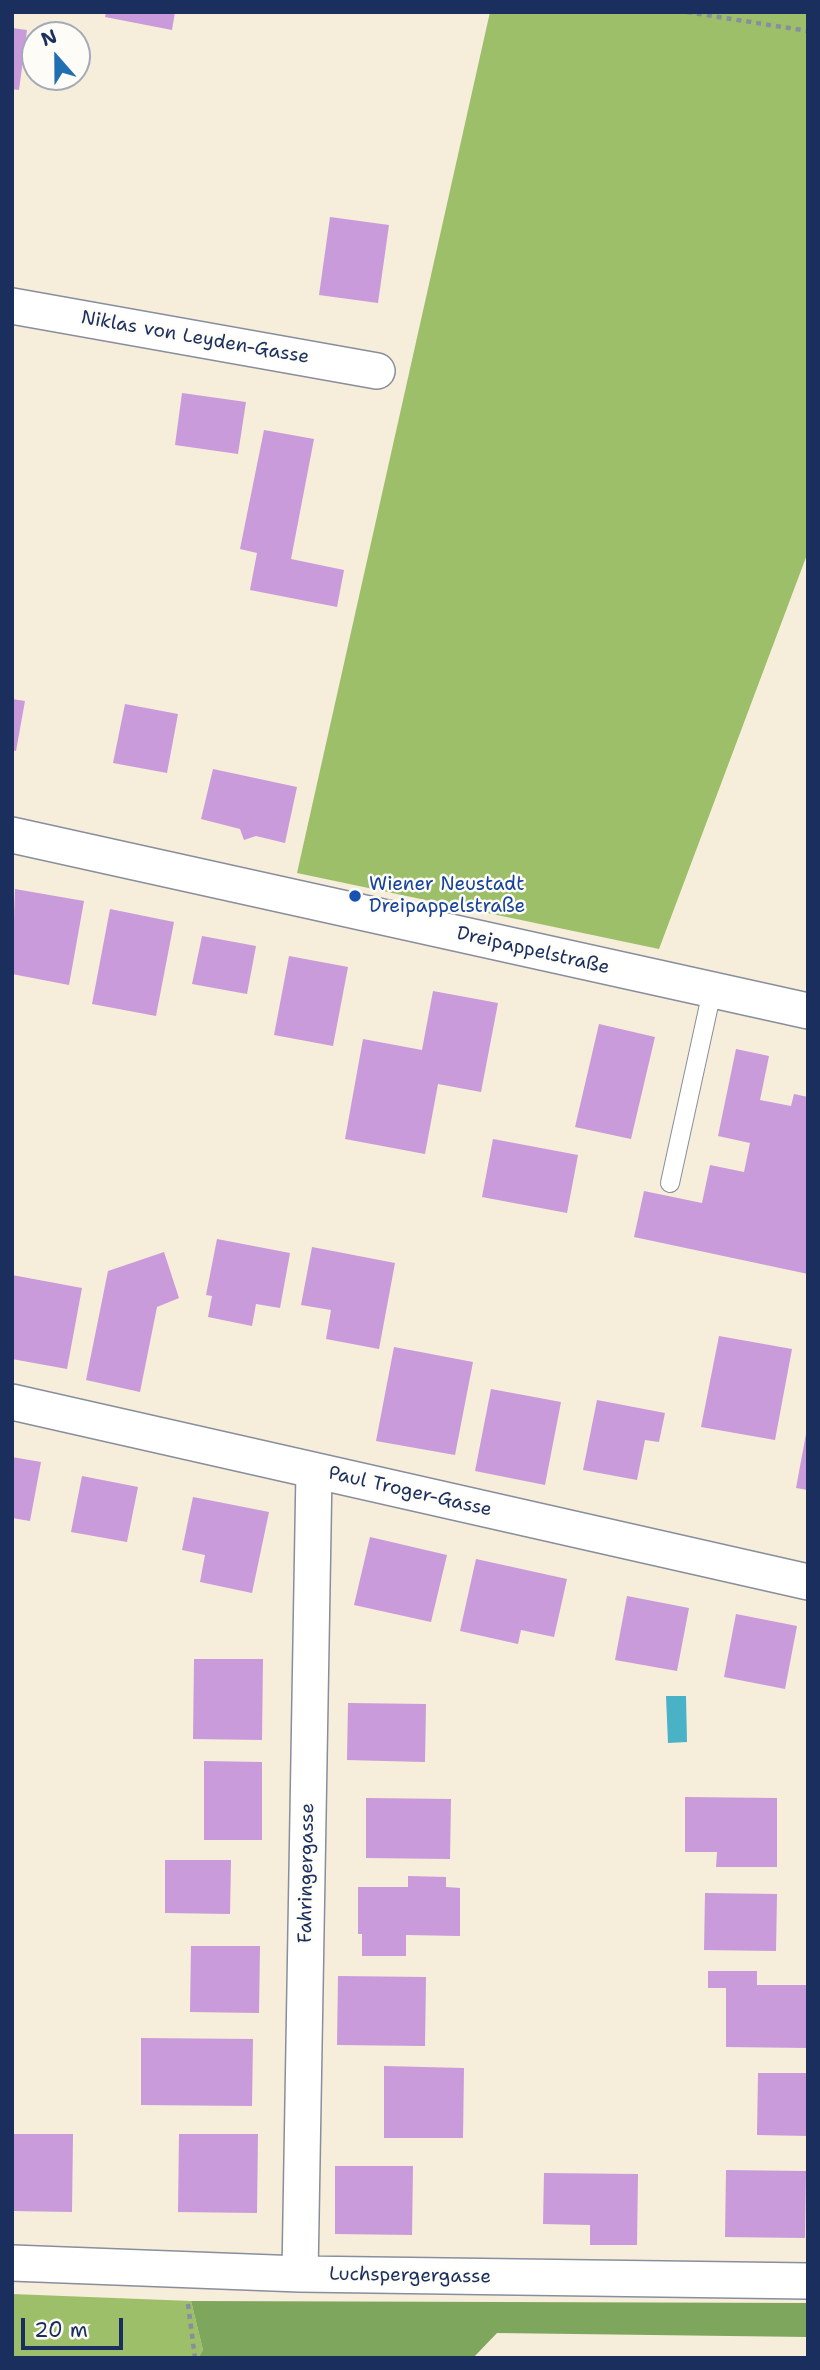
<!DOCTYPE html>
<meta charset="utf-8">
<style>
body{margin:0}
#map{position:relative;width:820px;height:2370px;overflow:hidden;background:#f6eddb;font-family:"Shantell Sans",sans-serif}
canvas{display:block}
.frame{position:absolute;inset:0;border:14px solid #1b2f5e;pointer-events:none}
.north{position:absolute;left:21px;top:21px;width:70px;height:70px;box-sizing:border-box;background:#fdfcf7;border:2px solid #a3aaba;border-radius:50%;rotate:339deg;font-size:19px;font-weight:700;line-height:28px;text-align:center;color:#1b2f5e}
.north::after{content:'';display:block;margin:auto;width:24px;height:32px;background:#1f6fb2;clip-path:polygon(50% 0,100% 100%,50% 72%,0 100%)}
.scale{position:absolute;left:21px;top:2318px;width:102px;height:32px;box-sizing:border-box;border:4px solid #1b2f5e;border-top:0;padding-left:9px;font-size:21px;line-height:24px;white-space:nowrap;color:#1b2f5e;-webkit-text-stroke:5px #fdfcf7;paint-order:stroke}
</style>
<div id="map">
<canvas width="820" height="2370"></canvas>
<div class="frame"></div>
<div class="north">N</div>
<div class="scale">20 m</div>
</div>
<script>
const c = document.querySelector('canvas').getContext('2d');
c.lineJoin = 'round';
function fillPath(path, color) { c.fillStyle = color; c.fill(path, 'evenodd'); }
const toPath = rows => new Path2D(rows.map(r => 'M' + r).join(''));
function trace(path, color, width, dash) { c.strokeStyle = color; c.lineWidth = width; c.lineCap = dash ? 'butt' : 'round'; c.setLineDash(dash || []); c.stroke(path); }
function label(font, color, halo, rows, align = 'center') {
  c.font = font + ' "Shantell Sans",sans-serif'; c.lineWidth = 5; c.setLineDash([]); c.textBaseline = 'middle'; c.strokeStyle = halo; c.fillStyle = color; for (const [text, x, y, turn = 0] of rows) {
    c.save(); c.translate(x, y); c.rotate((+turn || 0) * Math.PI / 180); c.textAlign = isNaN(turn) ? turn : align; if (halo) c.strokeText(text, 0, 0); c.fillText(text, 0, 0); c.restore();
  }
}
const green = toPath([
 [490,12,808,12,808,552,659,949,297,873],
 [12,2294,191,2301,203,2350,198,2358,12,2358]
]);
const forest = toPath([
 [191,2301,808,2303,808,2337,497,2333,473,2358,198,2358,203,2350]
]);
const water = toPath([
 [666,1696,686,1696,687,1742,668,1743]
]);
const building = toPath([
 [106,12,175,12,172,30,105,17],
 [12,28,27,30,19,90,12,89],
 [330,217,389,225,378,303,319,295],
 [182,393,246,402,238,454,175,445],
 [264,430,314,439,291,559,344,570,337,607,250,590,257,553,240,549],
 [12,699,25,701,16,751,12,750],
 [125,704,178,714,167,773,113,763],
 [213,769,297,787,285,843,256,836,244,840,240,829,201,819],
 [15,889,84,901,69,985,12,974],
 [110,909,174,922,156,1016,92,1004],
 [202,936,256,946,247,994,192,984],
 [289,956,348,967,333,1046,274,1035],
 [433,991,498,1003,481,1092,438,1084,425,1154,345,1139,363,1039,422,1050],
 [599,1024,655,1037,631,1139,575,1127],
 [736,1049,769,1056,760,1100,791,1106,794,1094,808,1097,808,1274,634,1237,644,1191,702,1203,710,1165,744,1172,750,1143,718,1136],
 [493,1139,578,1155,567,1213,482,1197],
 [217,1239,290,1253,280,1308,256,1304,252,1326,208,1317,212,1296,206,1295],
 [312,1247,395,1263,379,1349,326,1339,331,1310,301,1305],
 [164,1252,179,1298,157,1307,140,1392,86,1380,108,1271],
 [12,1275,82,1288,67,1369,12,1359],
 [719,1336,792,1349,775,1440,701,1427],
 [394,1347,473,1362,455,1455,376,1441],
 [491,1389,561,1402,545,1485,475,1471],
 [597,1400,665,1413,659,1442,645,1440,637,1480,583,1470],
 [806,1434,808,1434,808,1490,796,1488],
 [12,1457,41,1462,30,1521,12,1518],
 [82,1476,138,1487,127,1542,71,1532],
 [193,1497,269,1512,252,1593,200,1582,205,1555,182,1550],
 [370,1537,447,1555,431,1622,354,1605],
 [476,1559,567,1579,554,1637,521,1630,518,1644,460,1631],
 [627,1596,689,1608,677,1671,615,1660],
 [736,1614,797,1626,785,1689,724,1677],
 [194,1659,263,1659,262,1740,193,1739],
 [348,1703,426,1704,425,1762,347,1760],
 [204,1761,262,1762,262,1840,204,1840],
 [685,1797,777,1798,777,1867,716,1867,717,1852,685,1852],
 [366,1798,451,1799,450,1859,366,1858],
 [165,1860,231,1860,230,1914,165,1913],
 [408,1876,446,1877,446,1887,460,1888,460,1936,406,1935,406,1956,362,1956,362,1934,358,1934,358,1887,408,1887],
 [705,1893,777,1894,776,1951,704,1950],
 [191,1946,260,1946,259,2013,190,2012],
 [708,1971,757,1971,757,1985,808,1985,807,2048,726,2047,726,1988,708,1988],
 [338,1976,426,1977,425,2046,337,2045],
 [141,2038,253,2039,252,2106,141,2105],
 [384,2066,464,2068,463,2138,384,2138],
 [758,2073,808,2073,808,2136,757,2135],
 [12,2134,73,2134,72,2212,12,2211],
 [179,2134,258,2134,257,2213,178,2212],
 [335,2166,413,2166,412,2235,335,2234],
 [726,2170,806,2171,805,2238,725,2237],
 [544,2173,638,2174,637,2245,590,2245,590,2225,543,2224]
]);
const path = toPath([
 [687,12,808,31],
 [188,2304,195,2358]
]);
const lane = toPath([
 [670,1183,712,991]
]);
const street = toPath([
 [12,306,377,371],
 [12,835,808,1011],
 [12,1402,808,1582],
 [12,2263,300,2274,808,2281],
 [300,2274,314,1471]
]);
const markers = [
 [355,896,7,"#1a4fb4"]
];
const streetNames = [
 ["Niklas von Leyden-Gasse",195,338,10],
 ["Dreipappelstraße",533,951,13],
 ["Paul Troger-Gasse",410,1492,13],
 ["Fahringergasse",307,1873,-89],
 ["Luchspergergasse",410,2276,1]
];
const transitNames = [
 ["Wiener Neustadt",369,885],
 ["Dreipappelstraße",369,907]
];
fillPath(green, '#9dbf69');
fillPath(forest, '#7ea65d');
fillPath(water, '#49b2c7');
fillPath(building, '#c99bda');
trace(lane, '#888e9c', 20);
trace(street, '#888e9c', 38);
trace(path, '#888e9c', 4.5, [5, 5]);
trace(lane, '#fff', 18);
trace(street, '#fff', 35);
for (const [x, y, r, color] of markers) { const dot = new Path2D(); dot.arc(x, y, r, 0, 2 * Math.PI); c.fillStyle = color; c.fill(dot); trace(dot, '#fdfcf7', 2.5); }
label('19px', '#1b2f5e', '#fdfcf7', streetNames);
label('19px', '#164399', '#fdfcf7', transitNames, 'left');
</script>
